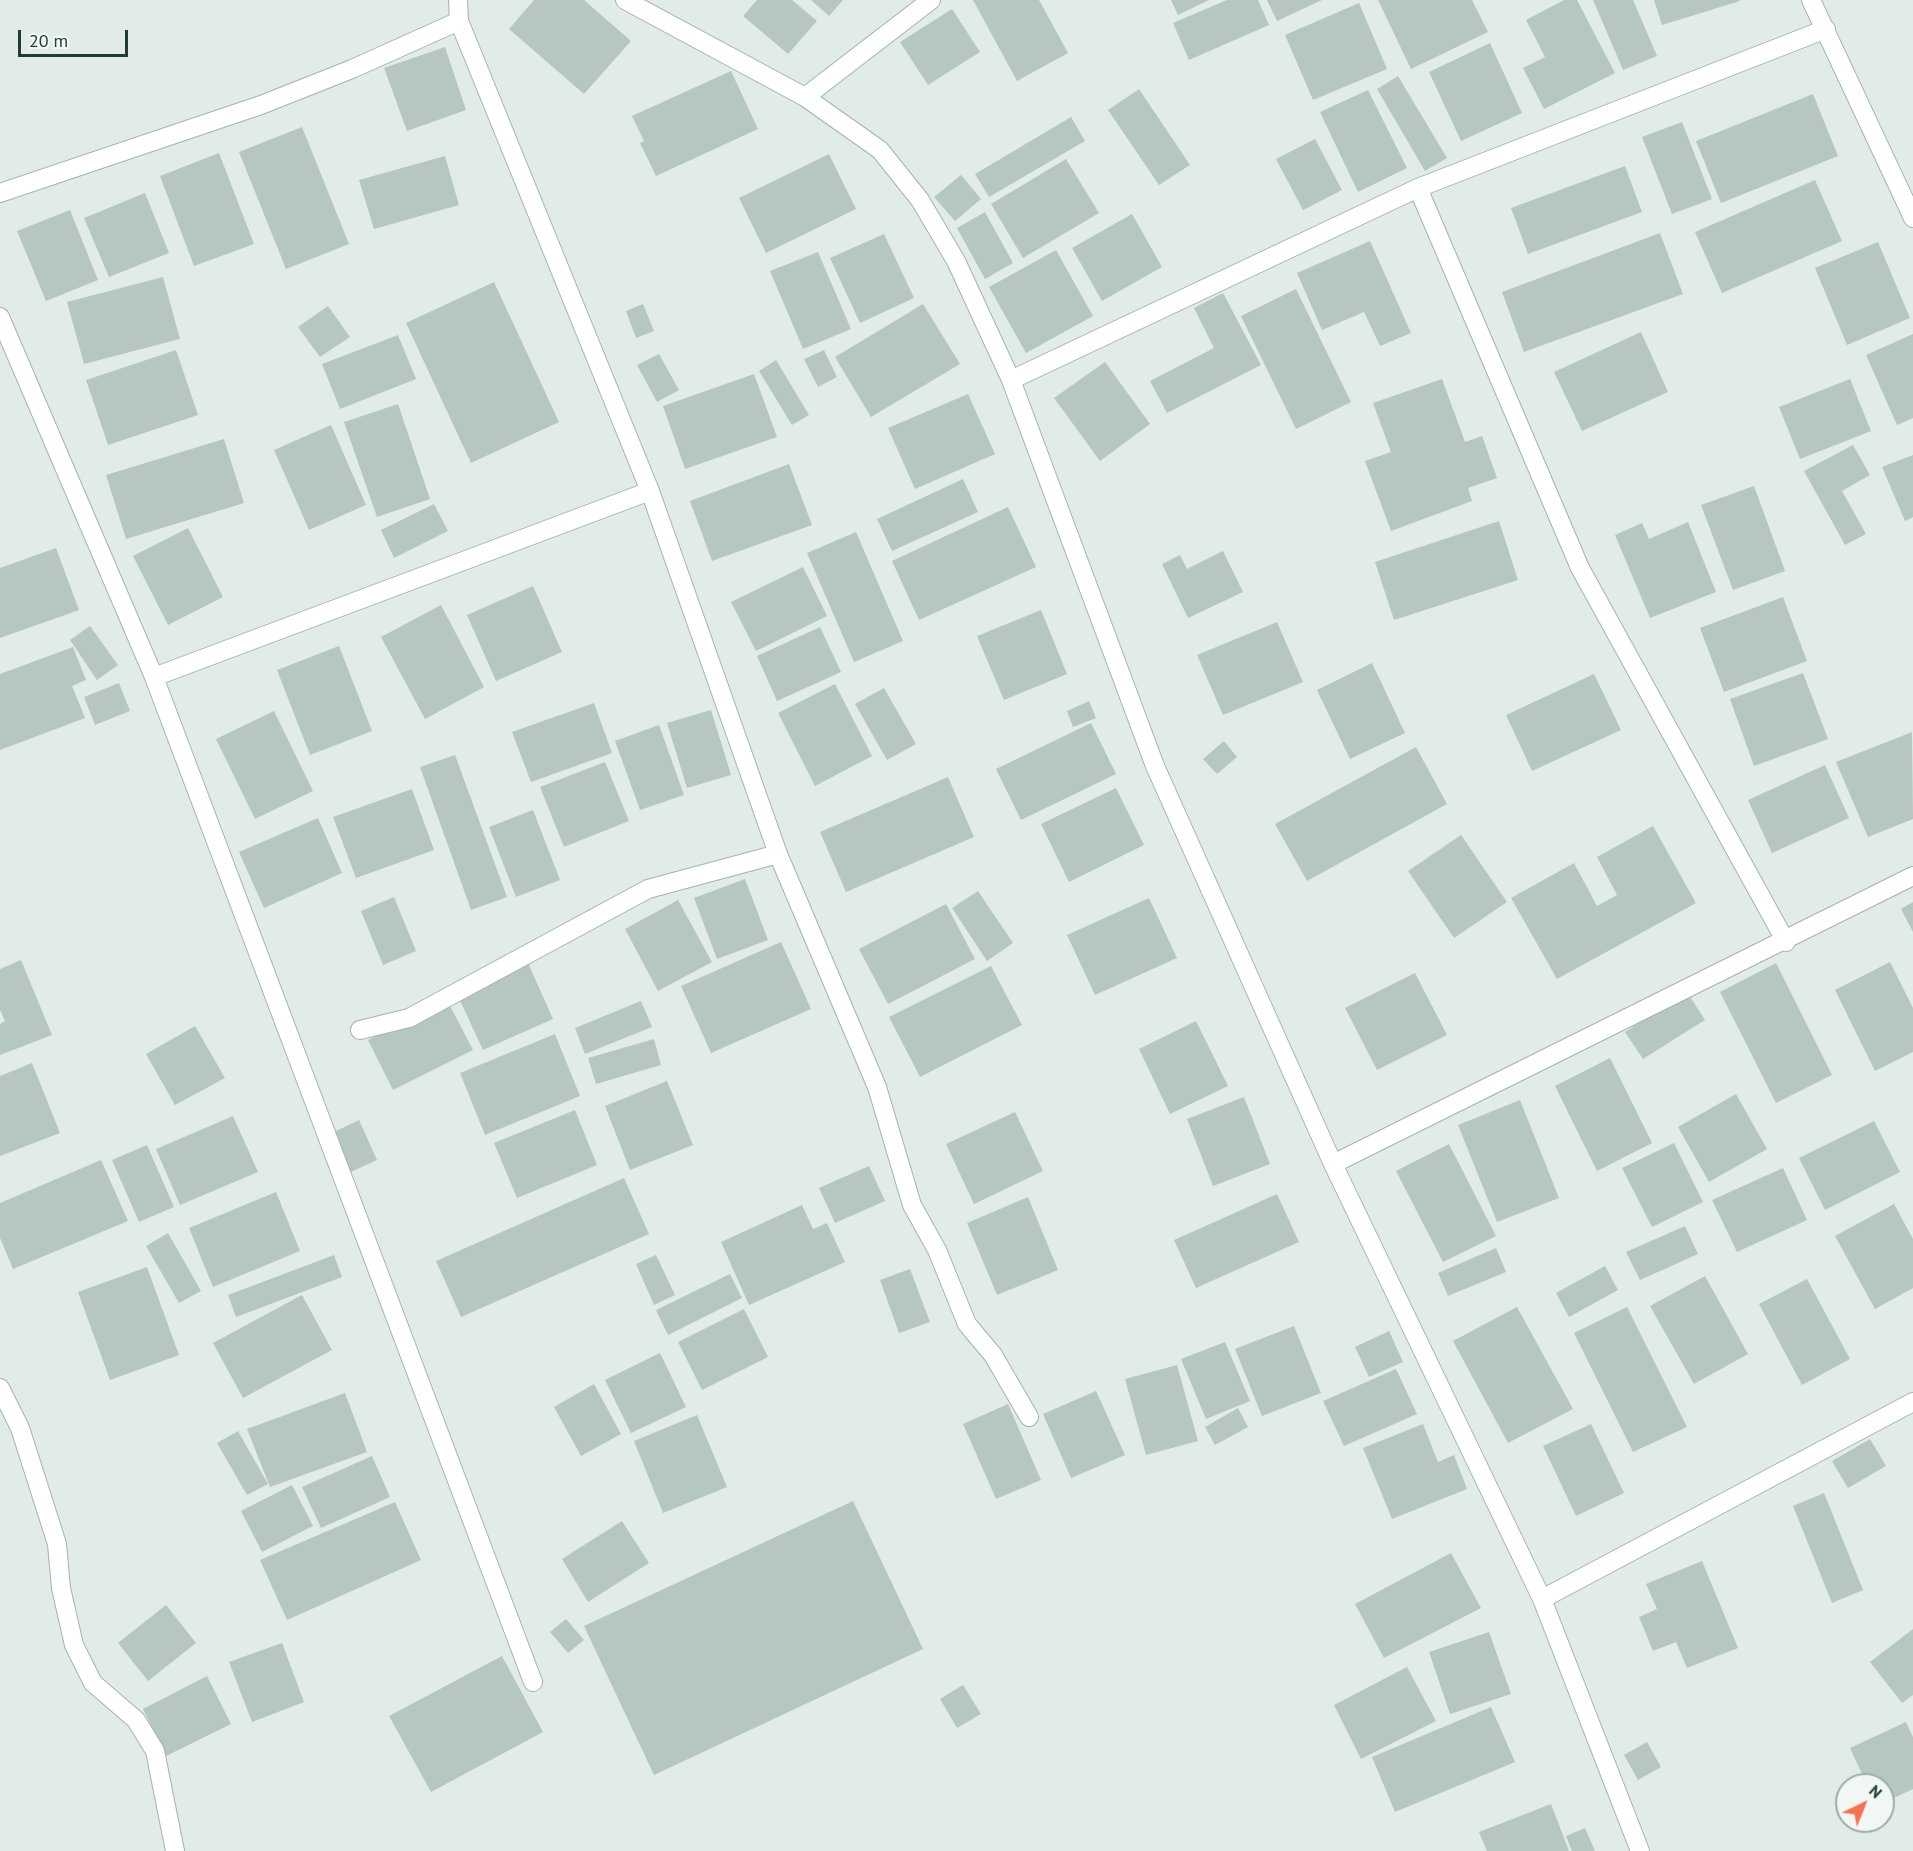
<!DOCTYPE html>
<style>
body{margin:0}
#map{position:relative;width:1913px;height:1851px;overflow:hidden;background:#e1ece6;font-family:"PT Sans",sans-serif}
canvas{display:block}
.north{position:absolute;left:1835px;top:1773px;width:60px;height:60px;box-sizing:border-box;background:#f1f8f4;border:2px solid #9dada7;border-radius:50%;rotate:43deg;font-size:16px;font-weight:700;line-height:24px;text-align:center;color:#203d34}
.north::after{content:'';display:block;margin:auto;width:21px;height:27px;background:#f77253;clip-path:polygon(50% 0,100% 100%,50% 72%,0 100%)}
.scale{position:absolute;left:18px;top:30px;width:110px;height:27px;box-sizing:border-box;border:3px solid #203d34;border-top:0;padding-left:8px;font-size:18px;line-height:21px;white-space:nowrap;color:#203d34;-webkit-text-stroke:4px #f1f8f4;paint-order:stroke}
</style>
<div id="map">
<canvas width="1913" height="1851"></canvas>
<div class="north">N</div>
<div class="scale">20 m</div>
</div>
<script>
const c = document.querySelector('canvas').getContext('2d');
c.lineJoin = 'round';
function fillPath(path, color) { c.fillStyle = color; c.fill(path, 'evenodd'); }
const toPath = rows => new Path2D(rows.map(r => 'M' + r).join(''));
function trace(path, color, width, dash) { c.strokeStyle = color; c.lineWidth = width; c.lineCap = dash ? 'butt' : 'round'; c.setLineDash(dash || []); c.stroke(path); }
const building = toPath([
 [534,0,584,0,631,41,584,94,509,29],
 [757,0,792,0,817,21,788,54,743,16],
 [811,0,843,0,829,16],
 [973,0,1039,0,1068,53,1017,81],
 [1171,0,1209,0,1178,15],
 [1227,0,1258,0,1269,25,1189,60,1173,23],
 [1267,0,1322,0,1277,21],
 [1378,0,1472,0,1488,32,1411,69],
 [1564,0,1577,0,1615,73,1544,109,1523,68,1545,57,1526,20],
 [1593,0,1633,0,1657,56,1623,70],
 [1654,0,1740,0,1740,1,1662,25],
 [1359,3,1387,69,1313,100,1285,35],
 [952,9,980,52,928,85,900,42],
 [1490,43,1522,113,1461,141,1429,72],
 [445,47,466,110,407,131,384,68],
 [731,71,758,129,656,176,640,143,644,141,632,116],
 [1398,76,1447,158,1425,171,1377,89],
 [1139,89,1190,165,1159,185,1108,110],
 [1368,90,1407,168,1358,192,1320,112],
 [1813,94,1838,156,1721,203,1696,141],
 [1071,117,1085,141,989,197,975,174],
 [1682,122,1712,199,1672,214,1642,137],
 [302,127,349,244,286,269,239,152],
 [1315,139,1342,190,1303,210,1276,159],
 [219,153,254,244,194,266,160,176],
 [829,154,856,209,766,253,739,198],
 [445,156,459,205,374,229,359,180],
 [1066,159,1099,213,1023,258,991,204],
 [1625,166,1642,212,1528,254,1511,208],
 [961,175,981,199,955,221,934,197],
 [1815,180,1842,241,1722,293,1695,232],
 [145,193,169,253,109,277,84,218],
 [70,210,98,280,46,301,17,231],
 [985,212,1013,263,985,279,957,228],
 [1132,214,1162,267,1102,301,1072,248],
 [1660,233,1683,294,1524,352,1502,292],
 [884,234,914,298,860,323,830,258],
 [1370,241,1411,333,1380,346,1364,312,1322,330,1297,273],
 [1878,242,1910,318,1847,345,1815,268],
 [1056,250,1093,316,1026,353,989,287],
 [818,252,851,329,803,349,770,271],
 [163,277,180,339,84,364,67,302],
 [494,282,559,422,471,463,406,323],
 [1296,289,1351,402,1296,429,1241,316],
 [1223,293,1261,365,1167,413,1150,381,1214,348,1194,308],
 [643,304,654,331,636,338,626,311],
 [923,304,960,364,871,417,835,357],
 [328,306,350,337,320,357,298,327],
 [1641,332,1668,392,1582,431,1554,372],
 [1913,334,1913,418,1897,425,1866,355],
 [398,335,416,379,340,409,322,364],
 [176,350,198,415,108,445,86,380],
 [824,350,837,377,818,387,804,359],
 [659,354,679,390,657,402,637,365],
 [776,360,809,415,792,425,759,371],
 [1105,362,1150,424,1100,461,1054,398],
 [754,374,777,437,685,469,663,406],
 [1442,379,1465,442,1482,436,1497,478,1468,488,1472,501,1391,531,1365,461,1391,452,1373,403],
 [1850,379,1871,431,1800,459,1779,407],
 [968,394,995,454,915,489,888,428],
 [398,404,430,499,377,517,344,422],
 [331,425,366,505,309,530,274,450],
 [224,439,244,503,126,539,106,475],
 [1853,445,1870,475,1842,491,1866,534,1845,545,1804,471],
 [1913,455,1913,517,1905,521,1882,467],
 [789,464,812,525,712,561,690,501],
 [963,479,978,512,892,551,877,519],
 [1754,486,1785,571,1733,590,1701,505],
 [434,504,448,531,394,558,381,530],
 [1008,507,1036,567,919,620,892,561],
 [1499,521,1518,580,1394,620,1375,562],
 [1688,522,1716,592,1650,618,1615,535,1642,523,1649,539],
 [188,528,223,597,168,625,133,556],
 [856,532,903,641,854,662,807,553],
 [56,548,79,610,0,638,0,568],
 [1223,551,1243,592,1188,618,1162,564,1180,555,1187,569],
 [803,567,827,616,756,651,731,602],
 [533,586,562,652,496,681,467,615],
 [1783,597,1807,661,1724,692,1700,628],
 [441,605,484,687,425,719,381,637],
 [1041,610,1067,674,1004,700,977,636],
 [1277,622,1303,682,1223,715,1197,655],
 [90,626,118,665,97,680,70,640],
 [820,627,841,672,777,701,757,656],
 [339,646,372,731,310,755,277,670],
 [73,647,86,680,72,686,85,718,0,750,0,674],
 [1372,663,1405,733,1350,759,1317,690],
 [1803,673,1828,739,1754,766,1730,699],
 [1594,674,1621,730,1532,771,1506,715],
 [119,683,130,711,95,725,84,697],
 [835,684,872,756,815,786,778,713],
 [884,688,916,744,887,760,855,704],
 [1089,701,1096,718,1073,727,1067,711],
 [594,703,612,753,531,782,512,732],
 [711,710,731,775,687,788,667,723],
 [274,711,313,791,255,819,216,739],
 [1091,723,1116,774,1021,820,996,769],
 [659,725,684,795,640,810,615,741],
 [1912,732,1913,819,1868,837,1836,762],
 [1224,741,1237,757,1217,774,1203,759],
 [1416,747,1447,804,1307,881,1275,824],
 [455,755,507,897,471,910,420,767],
 [605,762,629,821,564,847,540,787],
 [1825,765,1849,818,1772,853,1748,800],
 [948,777,974,837,846,892,820,832],
 [1116,788,1144,845,1069,882,1041,824],
 [412,789,434,850,356,878,333,817],
 [533,810,560,880,516,897,489,827],
 [318,818,342,873,264,908,239,852],
 [1653,826,1696,903,1557,979,1511,898,1574,863,1597,906,1617,895,1597,857],
 [1461,835,1507,902,1454,938,1408,871],
 [745,879,768,940,717,959,694,898],
 [978,891,1013,943,987,961,952,908],
 [394,897,416,951,383,965,361,911],
 [1149,898,1177,958,1095,995,1067,935],
 [678,900,712,962,658,991,625,929],
 [1913,902,1913,932,1901,909],
 [946,904,975,959,888,1004,859,949],
 [781,942,811,1009,711,1053,681,986],
 [21,960,52,1035,0,1055,0,1024,5,1021,0,1010,0,969],
 [1890,962,1913,1008,1913,1052,1875,1071,1835,990],
 [528,963,553,1019,483,1050,457,994],
 [1776,963,1832,1075,1776,1103,1720,992],
 [991,966,1022,1025,920,1077,889,1017],
 [1415,973,1447,1035,1377,1070,1345,1008],
 [1687,992,1705,1020,1643,1059,1625,1032],
 [447,1000,473,1050,393,1090,368,1040],
 [641,1001,652,1027,585,1054,575,1028],
 [1196,1021,1228,1086,1170,1114,1139,1049],
 [195,1026,225,1078,175,1105,146,1054],
 [555,1034,580,1096,485,1135,460,1073],
 [654,1039,661,1065,596,1084,588,1058],
 [1610,1058,1652,1143,1597,1171,1555,1086],
 [32,1063,60,1133,0,1156,0,1076],
 [667,1081,693,1145,630,1170,605,1106],
 [1736,1094,1767,1149,1709,1182,1678,1127],
 [1244,1097,1270,1164,1213,1186,1187,1119],
 [1520,1100,1559,1198,1497,1222,1458,1125],
 [575,1110,597,1165,517,1198,494,1143],
 [1015,1112,1043,1171,974,1204,946,1144],
 [233,1116,258,1172,180,1205,156,1149],
 [359,1120,377,1160,351,1172,332,1133],
 [1874,1121,1900,1172,1825,1210,1799,1158],
 [1674,1143,1703,1202,1652,1227,1622,1168],
 [1449,1144,1496,1236,1443,1262,1396,1171],
 [147,1145,174,1207,139,1222,112,1160],
 [101,1160,128,1221,13,1269,0,1238,0,1203],
 [869,1166,885,1201,835,1223,819,1188],
 [1783,1168,1807,1220,1737,1252,1712,1200],
 [624,1178,649,1234,461,1317,436,1261],
 [276,1192,300,1251,213,1287,189,1228],
 [1277,1194,1299,1242,1196,1288,1174,1240],
 [1028,1197,1058,1270,997,1295,967,1223],
 [1894,1204,1913,1239,1913,1288,1875,1309,1835,1236],
 [802,1205,813,1229,827,1223,845,1262,749,1305,721,1242],
 [1685,1226,1698,1254,1640,1280,1626,1252],
 [168,1233,201,1291,179,1303,146,1246],
 [1496,1248,1506,1272,1448,1296,1438,1273],
 [334,1255,342,1277,236,1317,228,1295],
 [656,1255,675,1295,654,1305,636,1264],
 [1605,1266,1618,1290,1569,1317,1556,1293],
 [147,1267,179,1355,110,1380,78,1292],
 [910,1269,930,1322,899,1333,880,1280],
 [730,1274,742,1298,668,1335,656,1310],
 [1705,1276,1748,1354,1694,1384,1650,1306],
 [1807,1279,1850,1359,1802,1385,1759,1304],
 [302,1295,332,1350,243,1398,213,1343],
 [1517,1307,1573,1409,1508,1443,1453,1341],
 [1627,1307,1687,1427,1633,1452,1574,1333],
 [744,1309,768,1357,702,1390,678,1342],
 [1294,1326,1321,1393,1262,1416,1235,1349],
 [1389,1331,1403,1362,1369,1377,1355,1347],
 [1225,1342,1250,1401,1206,1419,1181,1359],
 [660,1353,686,1407,631,1433,605,1380],
 [1177,1365,1198,1441,1146,1455,1125,1379],
 [1396,1369,1417,1414,1344,1446,1323,1401],
 [594,1384,621,1434,581,1456,554,1407],
 [1096,1391,1125,1455,1071,1478,1043,1414],
 [345,1393,367,1452,270,1487,247,1429],
 [1008,1404,1041,1480,996,1499,963,1424],
 [1238,1408,1248,1427,1215,1445,1205,1427],
 [697,1415,727,1487,663,1513,634,1441],
 [1423,1424,1438,1462,1454,1455,1467,1489,1392,1519,1363,1448],
 [1591,1424,1624,1493,1576,1516,1543,1446],
 [238,1431,268,1484,247,1495,217,1443],
 [1870,1439,1886,1466,1848,1488,1832,1461],
 [372,1456,390,1497,321,1528,302,1487],
 [292,1485,313,1526,262,1552,241,1511],
 [1824,1493,1863,1590,1832,1603,1793,1506],
 [853,1501,923,1649,654,1775,584,1626],
 [395,1502,421,1560,287,1620,260,1560],
 [622,1521,649,1563,588,1602,562,1559],
 [1451,1553,1481,1608,1384,1658,1355,1604],
 [1702,1561,1738,1648,1687,1668,1676,1642,1653,1651,1639,1617,1657,1609,1646,1584],
 [166,1605,196,1643,148,1681,118,1643],
 [566,1619,584,1640,568,1653,550,1632],
 [1913,1629,1913,1695,1902,1703,1870,1662],
 [1489,1632,1511,1694,1450,1714,1429,1652],
 [282,1643,304,1702,252,1722,229,1662],
 [502,1656,543,1732,431,1792,389,1716],
 [1407,1667,1436,1721,1361,1759,1334,1705],
 [207,1676,231,1724,166,1756,143,1709],
 [963,1685,981,1714,957,1728,940,1699],
 [1491,1707,1515,1762,1395,1812,1372,1757],
 [1906,1722,1913,1737,1913,1789,1883,1803,1883,1785,1867,1785,1850,1748],
 [1647,1742,1661,1767,1638,1780,1624,1755],
 [1551,1804,1569,1851,1487,1851,1479,1832],
 [1585,1828,1595,1851,1572,1851,1566,1836]
]);
const street = toPath([
 [625,0,805,97,880,150,920,200,956,261,1011,380,1155,766,1333,1164,1542,1599,1640,1851],
 [1811,0,1913,218],
 [459,21,650,491,778,854,877,1087,912,1205,937,1250,967,1324,993,1355,1029,1417],
 [805,97,931,0],
 [1418,188,1580,568,1786,942],
 [0,193,261,105,352,69,459,21,458,0],
 [0,317,154,677,533,1682],
 [1011,380,1418,188,1826,29],
 [154,677,650,491],
 [360,1030,409,1018,648,889,778,854],
 [1333,1164,1913,876],
 [0,1388,20,1428,57,1544,61,1588,74,1645,93,1683,136,1720,155,1751,175,1851],
 [1542,1599,1913,1402]
]);
fillPath(building, '#b6c7bf');
trace(street, '#a3b4ad', 20);
trace(street, '#fff', 18);
</script>
